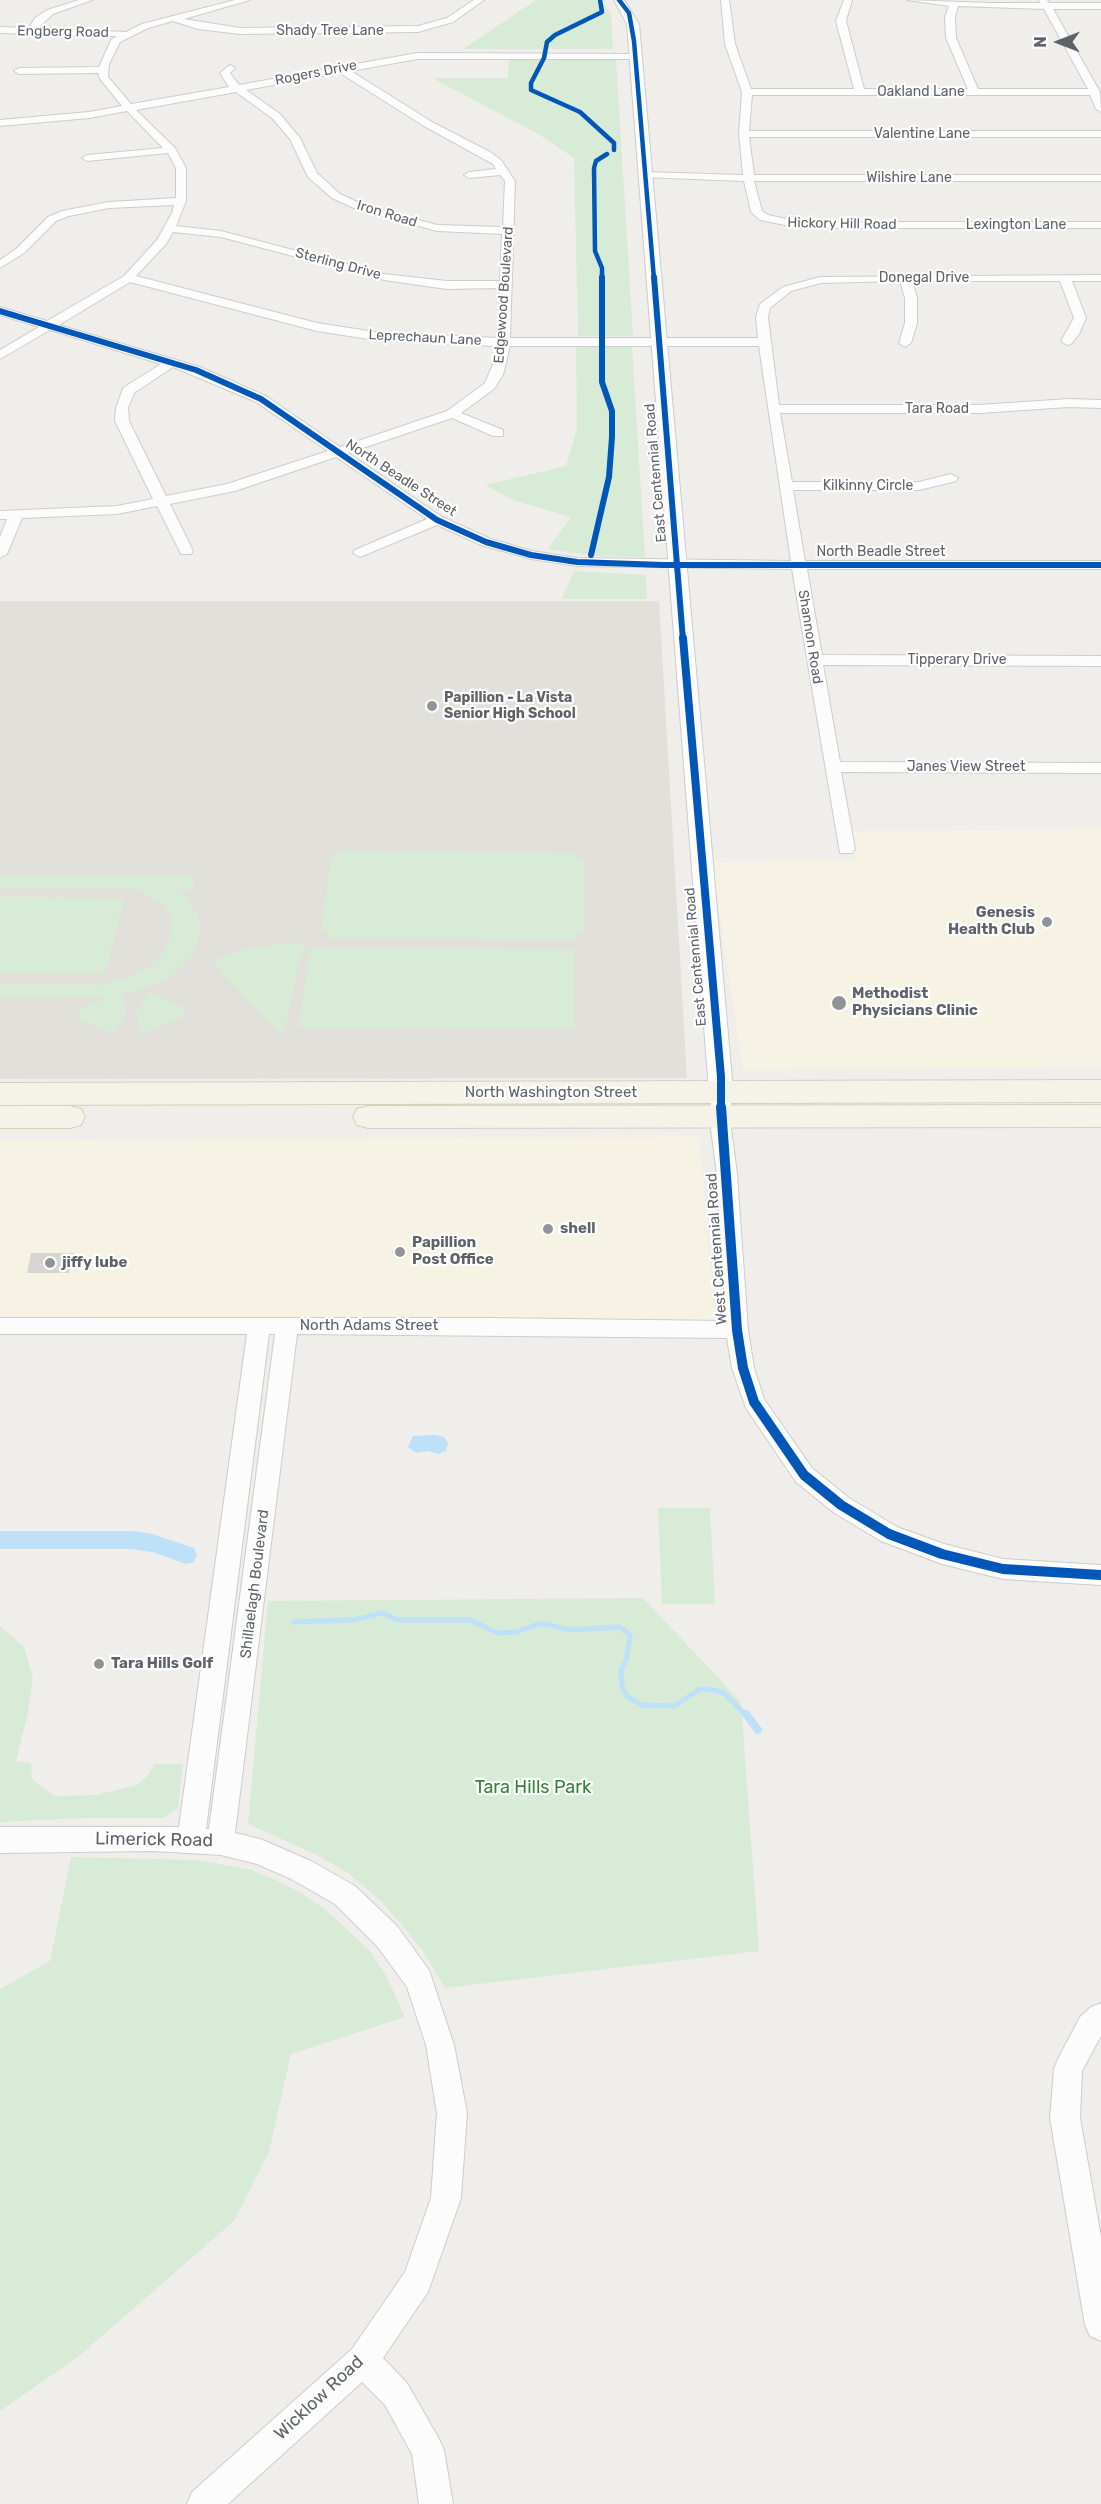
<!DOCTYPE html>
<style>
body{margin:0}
#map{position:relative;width:1101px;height:2504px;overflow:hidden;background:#efeeea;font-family:Rubik,sans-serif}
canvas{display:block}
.north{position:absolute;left:1029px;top:12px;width:60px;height:60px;-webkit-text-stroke:4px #fff;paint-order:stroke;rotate:270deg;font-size:16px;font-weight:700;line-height:24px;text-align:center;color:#5f6368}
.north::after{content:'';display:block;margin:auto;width:21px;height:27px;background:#5f6368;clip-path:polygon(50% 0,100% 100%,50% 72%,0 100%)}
</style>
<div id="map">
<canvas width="1101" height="2504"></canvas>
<div class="north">N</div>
</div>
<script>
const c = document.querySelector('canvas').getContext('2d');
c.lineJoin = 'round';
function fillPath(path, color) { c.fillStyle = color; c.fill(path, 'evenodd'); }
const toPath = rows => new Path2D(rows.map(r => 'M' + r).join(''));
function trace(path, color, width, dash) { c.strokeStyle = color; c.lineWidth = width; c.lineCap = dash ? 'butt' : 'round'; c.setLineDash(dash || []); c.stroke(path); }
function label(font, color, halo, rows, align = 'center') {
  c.font = font + ' Rubik,sans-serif'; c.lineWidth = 4.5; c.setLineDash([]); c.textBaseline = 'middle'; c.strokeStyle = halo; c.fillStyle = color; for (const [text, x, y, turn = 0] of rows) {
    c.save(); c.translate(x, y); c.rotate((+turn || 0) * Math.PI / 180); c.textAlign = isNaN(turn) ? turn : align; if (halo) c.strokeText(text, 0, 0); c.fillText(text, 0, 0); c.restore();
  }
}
const commercial = toPath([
 [1101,829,1101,1067,743,1070,712,862,856,860,850,831],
 [699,1137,715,1322,0,1316,0,1140]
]);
const education = toPath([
 [0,601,659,601,687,1078,0,1079]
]);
const green = toPath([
 [536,0,601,0,611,13,613,49,463,49],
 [509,59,616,59,633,336,578,336,574,158,538,134,432,78,508,78],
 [576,347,632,347,645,557,597,556,548,549,571,517,513,500,485,485,566,466,577,429],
 [574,571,646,575,647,599,562,599],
 [339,851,577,853,577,859,584,860,584,933,576,933,576,940,328,938,328,931,321,931,331,858,338,858],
 [0,876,196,876,193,890,177,891,185,896,198,913,200,931,198,941,189,960,174,974,154,985,121,995,127,1014,113,1033,78,1020,81,1008,110,997,0,998,0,985,98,985,129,977,149,967,163,954,172,932,170,916,166,908,159,901,143,892,134,889,0,889],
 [0,897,124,898,105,974,0,973],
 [292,943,304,943,283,1036,210,960,249,948],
 [310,948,574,949,574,1029,299,1028],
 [149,992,184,1007,182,1018,141,1034,136,1012],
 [658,1508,710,1508,715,1604,662,1604],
 [643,1598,741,1702,759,1951,445,1988,424,1953,405,1929,381,1901,348,1873,319,1856,248,1824,268,1601],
 [0,1626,24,1647,33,1679,28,1712,16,1761,31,1763,32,1779,54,1796,96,1795,137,1785,146,1777,155,1764,183,1764,178,1808,164,1818,84,1818,0,1822],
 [71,1857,197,1860,251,1870,276,1880,302,1893,327,1911,369,1950,386,1975,405,2017,291,2054,269,2152,235,2220,78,2357,0,2411,0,1989,50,1961]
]);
const water = toPath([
 [435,1435,444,1437,448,1443,446,1451,438,1454,429,1451,416,1453,408,1447,413,1436]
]);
const streamFar1 = toPath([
 [294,1622,353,1620,382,1613,398,1620,470,1620,498,1633,516,1632,541,1623,571,1630,620,1627,630,1635,627,1657,621,1671,622,1686,627,1696,642,1705,674,1706,700,1689,714,1690,724,1693,747,1716]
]);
const stream = toPath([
 [746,1714,758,1730]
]);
const canal = toPath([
 [0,1531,131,1531,152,1534,194,1548,197,1555,194,1562,186,1564,152,1552,131,1549,0,1549,0,1531]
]);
const building = toPath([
 [31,1253,74,1253,69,1273,27,1273]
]);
const minor = toPath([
 [79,0,92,0,53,14,38,28,126,32,142,24,235,0,250,0,184,19,240,28,418,26,447,18,474,0,484,0,453,22,418,32,240,34,198,29,173,21,148,28,120,42,109,64,108,77,131,104,229,87,220,73,230,65,235,68,230,73,239,85,417,53,638,54,640,56,635,59,417,59,351,71,432,122,490,152,501,160,515,181,510,338,758,338,756,317,760,304,783,287,820,277,1101,275,1101,281,1072,281,1086,318,1079,334,1071,344,1067,345,1061,341,1074,318,1060,281,912,281,917,298,917,323,911,343,905,347,899,343,905,323,905,298,900,281,821,283,791,291,770,308,768,317,779,405,979,405,1069,399,1101,400,1101,408,1069,407,979,413,780,413,792,482,919,482,951,474,958,478,956,481,919,490,793,490,805,561,1101,561,1101,569,807,569,822,655,1101,656,1101,666,823,665,840,762,1101,763,1101,773,841,772,855,849,852,853,840,853,792,569,577,566,531,559,481,545,437,525,360,557,353,553,355,550,427,519,336,457,235,491,170,504,193,551,191,554,181,554,157,506,117,514,22,518,7,554,0,558,0,537,7,519,0,519,0,511,117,506,153,499,115,421,116,408,123,388,161,364,50,330,0,359,0,350,39,327,0,315,0,307,47,321,124,276,157,240,172,213,174,205,109,208,69,216,56,221,24,253,0,268,0,260,16,249,48,217,62,211,109,202,176,198,176,168,168,153,87,161,82,158,87,155,163,148,127,111,89,118,0,126,0,120,89,112,122,106,100,79,98,73,19,74,14,71,19,68,99,67,111,40,117,36,0,33,0,27,29,28,35,18,47,10,79,0],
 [340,73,424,126,493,164,496,169,469,172,464,175,469,178,500,175,505,181,503,227,437,225,364,205,340,194,317,173,300,138,280,114,246,90,340,73],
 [236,92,272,118,290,139,308,177,332,198,356,209,437,231,502,234,500,281,447,281,384,274,221,231,176,226,186,201,186,168,175,148,136,110,236,92],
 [173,232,221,237,384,280,447,289,500,288,498,338,375,332,317,323,136,276,166,244,173,232],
 [130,282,317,331,375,340,497,346,497,355,485,383,447,411,340,447,266,396,200,367,59,325,130,282],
 [510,346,759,346,791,561,577,558,532,551,491,539,442,517,348,453,452,418,493,436,503,436,503,430,461,413,494,389,503,375,510,346],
 [173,367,256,402,328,451,227,484,166,496,129,421,128,408,134,393,173,367],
 [721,0,729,0,735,44,751,89,854,89,836,21,844,0,852,0,846,21,864,89,968,89,946,38,945,17,949,6,907,0,989,3,1040,3,1039,0,1047,0,1049,3,1101,3,1101,9,1053,9,1100,92,1101,112,1096,109,1090,95,752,95,749,131,1101,131,1101,137,749,137,754,175,1101,175,1101,181,754,181,762,211,768,215,800,222,1101,222,1101,228,800,228,760,220,751,212,744,181,642,177,642,173,646,172,743,175,739,134,742,92,725,44,721,0],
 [958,6,1044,9,1088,89,978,89,956,38,955,17,958,6],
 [721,1084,728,1086,731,1091,731,1129,737,1174,748,1330,754,1368,764,1399,812,1468,849,1498,897,1527,944,1544,1003,1559,1101,1565,1101,1585,1003,1579,942,1564,881,1541,833,1512,796,1482,746,1408,732,1368,727,1338,297,1334,235,1833,260,1839,311,1861,355,1886,397,1926,429,1970,454,2045,467,2113,461,2198,428,2292,383,2358,407,2383,439,2439,444,2450,453,2504,419,2504,412,2454,385,2405,362,2382,228,2504,187,2504,192,2492,352,2349,405,2272,431,2198,437,2113,426,2045,407,1987,377,1946,335,1904,291,1879,257,1864,221,1855,153,1851,0,1853,0,1827,179,1827,247,1334,0,1334,0,1318,488,1318,726,1321,717,1174,711,1129,711,1091,714,1086,721,1084],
 [269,1334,275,1334,209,1829,206,1829,269,1334],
 [1101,2003,1101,2036,1082,2071,1080,2118,1101,2237,1101,2341,1090,2336,1085,2325,1050,2118,1054,2069,1058,2059,1080,2017,1091,2007,1101,2003]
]);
const tertiary = toPath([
 [614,0,624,0,639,24,733,1091,729,1097,721,1099,713,1097,709,1091,627,24,614,0]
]);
const primary = toPath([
 [1101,1080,1101,1102,0,1105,0,1083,1101,1080],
 [1101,1105,1101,1127,368,1128,357,1125,353,1117,357,1109,368,1106,1101,1105],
 [0,1106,70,1106,81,1109,85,1117,81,1125,70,1128,0,1128,0,1106]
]);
const cyclewayFar3 = toPath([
 [600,0,602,12,555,35,547,42,544,58,531,83,531,90,580,112,614,143,614,150],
 [619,0,629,13,634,41,654,279],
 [602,279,602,268,595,251,594,168,596,161,607,154]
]);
const cyclewayFar2 = toPath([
 [654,277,683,640],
 [0,311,196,370,261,399,437,520,486,542,531,555,577,562,663,565,1101,565],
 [591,555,609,477,612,437,612,411,602,382,602,277]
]);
const cyclewayFar1 = toPath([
 [683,638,721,1077,721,1108]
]);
const cycleway = toPath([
 [721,1107,737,1330,743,1368,754,1402,804,1475,841,1505,889,1534,942,1554,1003,1569,1101,1575]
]);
const markers = [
 [432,706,6,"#919496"],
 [1047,922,6,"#919496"],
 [839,1003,8,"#919496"],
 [548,1229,6,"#919496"],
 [400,1252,6,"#919496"],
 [50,1263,6,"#919496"],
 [99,1664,6,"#919496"]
];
const farStreetnames = [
 ["Shady Tree Lane",330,31],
 ["Engberg Road",63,32,1],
 ["Rogers Drive",316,73,-11],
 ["Oakland Lane",921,92],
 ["Valentine Lane",922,134],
 ["Wilshire Lane",909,178],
 ["Iron Road",387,214,17],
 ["Hickory Hill Road",842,224,1],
 ["Lexington Lane",1016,225],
 ["Sterling Drive",338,264,15],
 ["Donegal Drive",924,278],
 ["Edgewood Boulevard",504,295,-86],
 ["Leprechaun Lane",425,338,3],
 ["Tara Road",937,409],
 ["East Centennial Road",656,473,-95],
 ["North Beadle Street",401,478,33],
 ["Kilkinny Circle",868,486],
 ["North Beadle Street",881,552],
 ["Shannon Road",810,637,81],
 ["Tipperary Drive",957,660],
 ["Janes View Street",966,767],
 ["East Centennial Road",696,957,-95]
];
const farPoinames = [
 ["Papillion - La Vista",444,698],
 ["Senior High School",444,714]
];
const poiNames = [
 ["Genesis",1035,913,"right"],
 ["Health Club",1035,930,"right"],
 ["Methodist",852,994],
 ["Physicians Clinic",852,1011],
 ["shell",560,1229],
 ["Papillion",412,1243],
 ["Post Office",412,1260],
 ["jiffy lube",62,1263],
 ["Tara Hills Golf",111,1664]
];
const streetNames = [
 ["North Washington Street",551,1093],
 ["West Centennial Road",717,1249,-94],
 ["North Adams Street",369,1326],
 ["Shillaelagh Boulevard",255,1584,-83]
];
const nearParknames = [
 ["Tara Hills Park",533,1788]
];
const nearStreetnames = [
 ["Limerick Road",154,1840,1],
 ["Wicklow Road",319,2398,-43]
];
fillPath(commercial, '#f7f3e4');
fillPath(education, '#e2e0da');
fillPath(green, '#d8ebd6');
fillPath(water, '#bfe0f9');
trace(streamFar1, '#bfe0f9', 5);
trace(stream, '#bfe0f9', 8);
fillPath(canal, '#bfe0f9');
fillPath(building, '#d6d5d3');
trace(minor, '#cbcccc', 2);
trace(tertiary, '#cbcccc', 2);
trace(primary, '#d7ceb8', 2);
fillPath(minor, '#fdfcfc');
fillPath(tertiary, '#fdfcfc');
fillPath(primary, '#f4f2e9');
trace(cyclewayFar3, '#0057b8', 4.5);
trace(cyclewayFar2, '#0057b8', 6);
trace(cyclewayFar1, '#0057b8', 8);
trace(cycleway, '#0057b8', 10);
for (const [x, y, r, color] of markers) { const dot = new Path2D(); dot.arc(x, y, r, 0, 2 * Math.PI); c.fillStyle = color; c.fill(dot); trace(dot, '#fff', 2); }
label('14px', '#5f6368', '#fff', farStreetnames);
label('bold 14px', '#5f6368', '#fff', farPoinames, 'left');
label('bold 15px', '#5f6368', '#fff', poiNames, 'left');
label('15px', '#5f6368', '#fff', streetNames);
label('18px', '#348238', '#fff', nearParknames);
label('18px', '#5f6368', '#fff', nearStreetnames);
</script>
